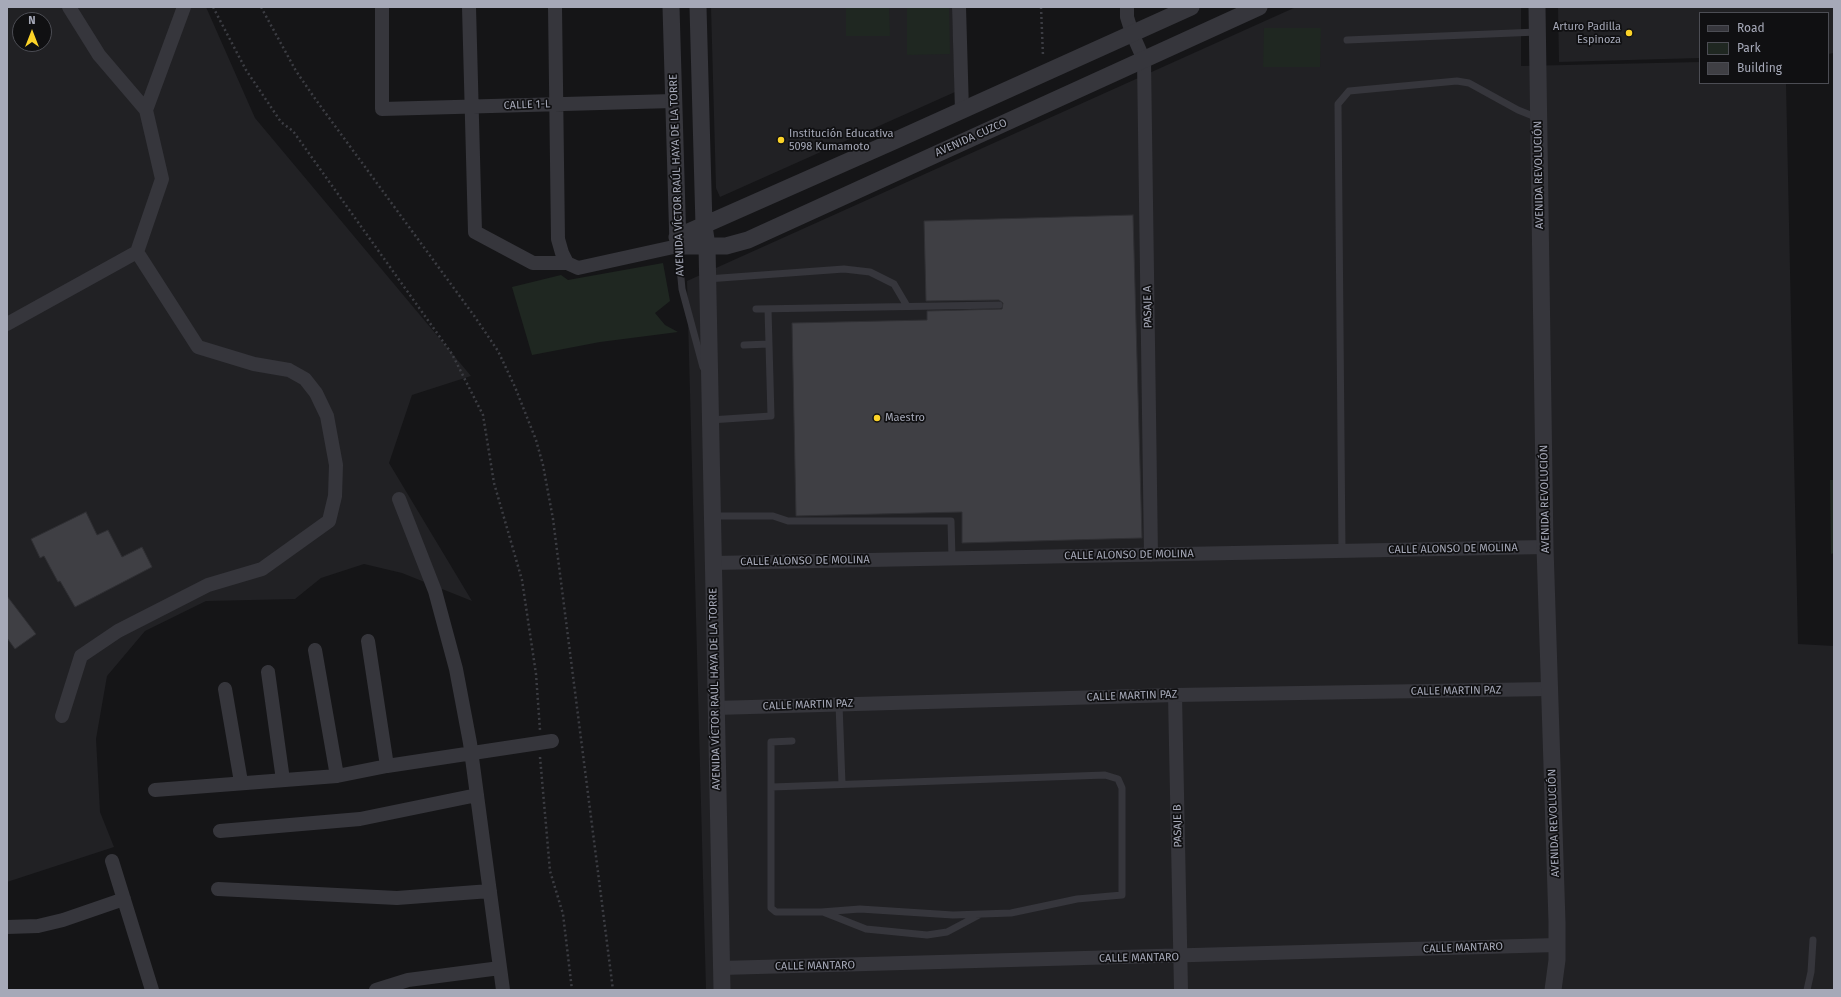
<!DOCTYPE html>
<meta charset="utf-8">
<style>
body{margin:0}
#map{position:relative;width:1841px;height:997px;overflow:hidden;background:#151517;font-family:"Fira Sans",sans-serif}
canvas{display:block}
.frame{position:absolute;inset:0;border:8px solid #a6a9b8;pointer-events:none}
.legend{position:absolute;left:1699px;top:12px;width:130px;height:72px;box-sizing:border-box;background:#101012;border:1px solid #4c4d54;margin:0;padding:5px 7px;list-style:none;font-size:12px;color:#a6a9b8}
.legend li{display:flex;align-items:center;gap:8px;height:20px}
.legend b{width:20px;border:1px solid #4c4d54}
.north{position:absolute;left:12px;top:12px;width:40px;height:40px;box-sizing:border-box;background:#101012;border:1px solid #4c4d54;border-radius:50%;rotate:0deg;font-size:11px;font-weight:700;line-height:16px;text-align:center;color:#a6a9b8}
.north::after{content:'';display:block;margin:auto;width:14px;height:18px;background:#fcd328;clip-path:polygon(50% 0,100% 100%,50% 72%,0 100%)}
</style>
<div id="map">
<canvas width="1841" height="997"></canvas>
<div class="frame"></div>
<ul class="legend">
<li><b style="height:5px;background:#36363c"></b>Road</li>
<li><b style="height:11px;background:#1f2721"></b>Park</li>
<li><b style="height:11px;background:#3f3f44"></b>Building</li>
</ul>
<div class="north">N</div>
</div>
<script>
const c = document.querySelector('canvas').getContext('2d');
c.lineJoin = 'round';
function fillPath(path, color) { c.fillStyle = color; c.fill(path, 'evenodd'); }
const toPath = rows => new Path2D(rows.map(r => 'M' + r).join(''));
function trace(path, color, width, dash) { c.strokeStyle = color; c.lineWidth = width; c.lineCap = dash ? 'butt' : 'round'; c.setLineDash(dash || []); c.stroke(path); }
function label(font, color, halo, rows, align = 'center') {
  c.font = font + ' "Fira Sans",sans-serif'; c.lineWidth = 3.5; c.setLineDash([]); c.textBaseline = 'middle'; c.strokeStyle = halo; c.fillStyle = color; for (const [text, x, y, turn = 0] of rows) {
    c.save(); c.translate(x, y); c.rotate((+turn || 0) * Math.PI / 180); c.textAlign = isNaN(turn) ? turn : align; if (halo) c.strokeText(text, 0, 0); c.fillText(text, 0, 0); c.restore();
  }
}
const built = toPath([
 [7,7,206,7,255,118,471,376,412,395,389,463,472,601,402,573,364,564,321,578,295,599,206,601,145,631,107,676,96,739,100,812,114,847,7,882],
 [20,20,44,20,44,44,20,44],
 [711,7,952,7,955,92,720,197,716,188],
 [1296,7,1521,7,1521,66,1700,62,1700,83,1786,83,1798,644,1834,646,1834,990,706,990,687,281],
 [1558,7,1834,7,1834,53,1828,54,1828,13,1700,13,1700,58,1559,62]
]);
const green = toPath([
 [846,7,889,7,890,36,846,36],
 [907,7,949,7,950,54,907,55],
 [1264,28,1321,28,1320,67,1263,67],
 [663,263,670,301,655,313,665,325,678,332,600,342,532,355,512,287,561,275,568,280],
 [1830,480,1834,480,1834,553,1831,554]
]);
const building = toPath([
 [1133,215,1142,538,962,543,962,512,796,516,792,323,927,320,927,311,1002,309,1003,303,999,300,926,301,924,221,1133,215],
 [86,512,97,535,108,530,122,557,142,547,152,567,75,607,60,581,58,582,44,556,40,558,31,539,86,512],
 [7,596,36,634,15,649,7,638,7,596]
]);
const path = toPath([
 [213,7,246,70,281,122,293,131,452,354,483,415,494,483,522,580,536,674,540,730],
 [261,7,296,71,316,100,475,317,498,351,515,387,536,440,543,465,553,519,613,990],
 [1041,7,1043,56],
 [540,757,550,871,563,914,572,990]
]);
const service = toPath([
 [1347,40,1537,32],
 [678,246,682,289,703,367],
 [707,279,844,269,870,272,894,284,907,306],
 [756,309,999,305],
 [744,345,769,344],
 [710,420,771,416,768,309],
 [713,516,773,516,788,521,951,521,952,558],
 [1342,551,1338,104,1349,91,1457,81,1469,83,1518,110,1538,118],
 [839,704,842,784],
 [772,787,1105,775,1118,779,1122,788,1122,895,1077,899,1011,913,953,915,860,909,821,912,776,912,771,908,771,742,792,741],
 [823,912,866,929,927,935,947,932,979,915],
 [1807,990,1811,972,1813,940]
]);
const minor = toPath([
 [69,7,99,55,146,110],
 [382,7,382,109,673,101],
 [469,7,475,232,533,263,567,263,578,268,678,246],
 [555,7,558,239,562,253,567,263],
 [959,7,962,111],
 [1127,7,1127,17,1132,33,1144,60,1151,555],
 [7,324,137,252,162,179,146,110,184,7],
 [399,499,435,591,456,669,470,743,503,990],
 [713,563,1545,547],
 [368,641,387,766],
 [315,650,337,776],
 [268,672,283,780],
 [225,689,241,782],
 [1175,695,1181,990],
 [715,708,1175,695,1550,689],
 [62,716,81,656,118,631,208,585,262,569,329,521,335,496,336,465,327,416,316,393,305,379,289,370,254,364,198,347,137,252],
 [155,790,337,776,387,766,552,741],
 [220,831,360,819,477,795],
 [112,861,152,990],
 [218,889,397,898,490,891],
 [7,927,38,926,63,920,124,899],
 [721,968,1557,945],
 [376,990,408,980,500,968]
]);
const tertiary = toPath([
 [671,7,678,246,726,246,748,240,1259,7],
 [698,7,704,226,707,246,722,990],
 [1537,7,1545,547,1557,922,1557,960,1553,990],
 [677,237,894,141,1191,7]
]);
const markers = [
 [1629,33,4,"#fcd328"],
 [781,140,4,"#fcd328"],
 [877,418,4,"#fcd328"]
];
const poiNames = [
 ["Arturo Padilla",1621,27,"right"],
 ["Espinoza",1621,40,"right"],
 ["Institución Educativa",789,134],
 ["5098 Kumamoto",789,147],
 ["Maestro",885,418]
];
const streetNames = [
 ["CALLE 1-L",527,105,-2],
 ["AVENIDA CUZCO",971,138,-24],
 ["AVENIDA VÍCTOR RAÚL HAYA DE LA TORRE",677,175,-92],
 ["AVENIDA REVOLUCIÓN",1539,175,-91],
 ["PASAJE A",1148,307,-91],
 ["AVENIDA REVOLUCIÓN",1545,499,-91],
 ["CALLE ALONSO DE MOLINA",1453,549,-1],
 ["CALLE ALONSO DE MOLINA",1129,555,-1],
 ["CALLE ALONSO DE MOLINA",805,561,-1],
 ["AVENIDA VÍCTOR RAÚL HAYA DE LA TORRE",715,689,-91],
 ["CALLE MARTIN PAZ",1456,691,-1],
 ["CALLE MARTIN PAZ",1132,696,-2],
 ["CALLE MARTIN PAZ",808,705,-2],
 ["AVENIDA REVOLUCIÓN",1554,823,-92],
 ["PASAJE B",1178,826,-91],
 ["CALLE MANTARO",1463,948,-2],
 ["CALLE MANTARO",1139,958,-1],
 ["CALLE MANTARO",815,966,-1]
];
fillPath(built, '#212124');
fillPath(green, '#1f2721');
fillPath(building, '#3f3f44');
trace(building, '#2f2f33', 1);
trace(path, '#3c3d43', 2.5, [2, 3]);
trace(service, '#36363c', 7);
trace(minor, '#36363c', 14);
trace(tertiary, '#36363c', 17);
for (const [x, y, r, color] of markers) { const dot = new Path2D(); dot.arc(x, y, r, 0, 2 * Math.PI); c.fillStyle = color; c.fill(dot); trace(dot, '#101012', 1.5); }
label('11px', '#a6a9b8', '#101012', poiNames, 'left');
label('11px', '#a6a9b8', '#101012', streetNames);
</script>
